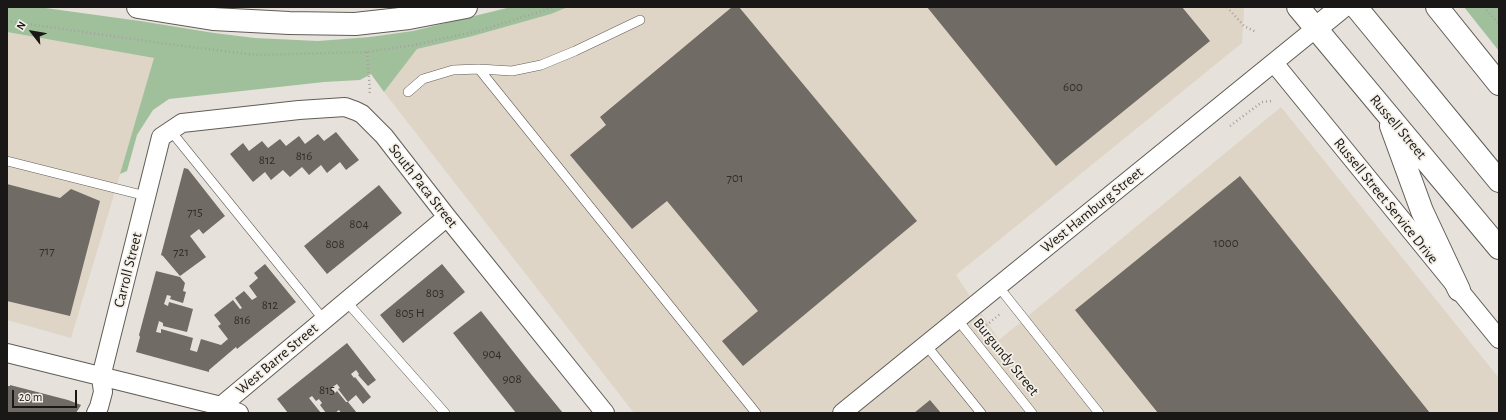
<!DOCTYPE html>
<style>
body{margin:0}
#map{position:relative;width:1506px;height:420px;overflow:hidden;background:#e6e1da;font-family:"Alegreya Sans",sans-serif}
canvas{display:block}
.frame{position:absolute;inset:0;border:8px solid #1a1816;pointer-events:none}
.north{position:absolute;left:12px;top:12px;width:40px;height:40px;-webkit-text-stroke:3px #f4efe7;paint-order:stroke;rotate:301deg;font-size:11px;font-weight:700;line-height:16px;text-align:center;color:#1a1816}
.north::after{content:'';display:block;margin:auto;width:14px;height:18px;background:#1a1816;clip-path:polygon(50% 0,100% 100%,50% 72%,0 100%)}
.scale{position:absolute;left:12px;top:390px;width:65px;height:18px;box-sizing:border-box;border:2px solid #1a1816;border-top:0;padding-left:5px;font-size:12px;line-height:14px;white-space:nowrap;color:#1a1816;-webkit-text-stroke:3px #f4efe7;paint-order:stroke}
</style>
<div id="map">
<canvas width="1506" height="420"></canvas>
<div class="frame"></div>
<div class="north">N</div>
<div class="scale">20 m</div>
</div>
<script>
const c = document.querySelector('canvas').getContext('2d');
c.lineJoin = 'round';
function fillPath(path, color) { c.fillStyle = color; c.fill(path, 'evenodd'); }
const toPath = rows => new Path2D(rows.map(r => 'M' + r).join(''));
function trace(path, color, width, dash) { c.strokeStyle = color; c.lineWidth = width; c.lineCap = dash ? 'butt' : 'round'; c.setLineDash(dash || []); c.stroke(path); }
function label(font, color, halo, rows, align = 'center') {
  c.font = font + ' "Alegreya Sans",sans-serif'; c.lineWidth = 3.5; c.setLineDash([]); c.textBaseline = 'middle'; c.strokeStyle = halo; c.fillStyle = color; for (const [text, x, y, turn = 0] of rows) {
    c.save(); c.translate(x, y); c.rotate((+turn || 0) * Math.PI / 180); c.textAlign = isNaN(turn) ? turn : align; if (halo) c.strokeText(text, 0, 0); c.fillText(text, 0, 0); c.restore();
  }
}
const built = toPath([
 [568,7,1243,7,1244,9,1242,43,956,275,999,340,1281,107,1499,378,1499,413,634,413,384,92,417,49,473,36,551,14],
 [7,32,155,58,71,338,7,320]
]);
const green = toPath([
 [7,7,38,7,140,21,214,33,255,38,318,41,370,37,413,31,511,7,568,7,551,14,473,36,417,49,384,92,371,74,360,80,324,82,169,99,153,110,137,135,127,171,120,174,154,58,7,32],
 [1464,7,1499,7,1499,51]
]);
const building = toPath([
 [732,7,739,7,917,221,743,366,722,341,758,311,667,201,632,229,570,155,606,125,600,117],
 [927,7,1182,7,1210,41,1056,166],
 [336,132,359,160,346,170,340,162,327,173,321,165,309,175,302,167,290,177,283,170,271,180,265,172,253,182,230,154,243,143,249,151,262,141,268,148,280,139,286,146,299,136,305,144,318,134,324,141],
 [184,168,188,169,225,216,203,234,199,229,190,236,206,257,180,276,163,256,161,255],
 [1240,176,1430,413,1158,413,1075,310],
 [7,184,60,198,71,189,100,201,70,316,7,301],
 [379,185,402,213,327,274,304,246],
 [265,264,296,302,237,349,236,347,209,370,209,372,136,352,140,337,139,335,156,271,180,277,185,283,183,291,186,292,183,303,170,299,171,296,167,295,164,304,168,306,169,302,193,309,187,332,163,326,163,323,159,321,156,332,161,333,161,329,193,338,190,350,197,352,201,339,221,345,228,339,218,326,221,324,214,315,233,300,240,309,242,308,235,298,244,291,252,300,257,297,249,286,258,278,254,273],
 [442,264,465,292,403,343,380,315],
 [481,311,531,374,563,413,516,413,493,384,453,333],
 [347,343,376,380,368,386,358,375,359,374,356,370,351,374,354,378,355,377,371,397,363,404,356,395,348,402,357,413,341,413,339,410,335,413,326,413,320,405,322,403,319,399,316,401,312,396,309,398,321,413,293,413,292,412,288,413,277,399],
 [337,384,340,388,338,389,348,402,346,402,337,391,335,393,331,388],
 [10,385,68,400,81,405,76,413,7,413,7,386,10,386],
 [930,400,941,413,914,413]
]);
const path = toPath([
 [1227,7,1244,26,1256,32],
 [1484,7,1499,24],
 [7,21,167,44,256,55,331,53,367,52,414,45,478,31,555,7],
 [367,52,370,91,369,95],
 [1230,126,1262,102,1272,101],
 [983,328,1000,314]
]);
const lane = toPath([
 [479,69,756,413],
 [408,92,423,79,453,70,479,69,512,71,541,65,575,51,640,20],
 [170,130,324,320],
 [7,161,146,196],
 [998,286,1099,413],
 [346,301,445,413],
 [957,319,1032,413],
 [926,345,981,413]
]);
const street = toPath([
 [1274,63,1499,339],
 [7,353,221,406,447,217],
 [221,406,239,413],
 [96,413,99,407,103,392,101,377,161,137,182,123,299,110,345,107,356,111,362,114,384,136,447,217,605,413],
 [842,413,1315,29]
]);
const secondary = toPath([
 [1315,29,1342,7]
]);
const primary = toPath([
 [138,7,213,19,289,23,355,24,409,18,466,7],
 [1298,7,1499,248],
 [1356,7,1499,181],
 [1437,7,1499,84],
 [1391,126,1422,211,1459,290]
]);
const numberNames = [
 ["600",1073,87],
 ["816",304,156],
 ["812",267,160],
 ["701",735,178],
 ["715",195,212],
 ["804",359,224],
 ["1000",1226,243],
 ["808",335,244],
 ["717",47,251],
 ["721",181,252],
 ["803",435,293],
 ["812",270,305],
 ["805 H",410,313],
 ["816",242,320],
 ["904",492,354],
 ["908",512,379],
 ["815",327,390]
];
const streetNames = [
 ["Russell Street",1398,127,50],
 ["South Paca Street",423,186,52],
 ["Russell Street Service Drive",1386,201,51],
 ["West Hamburg Street",1092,210,-39],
 ["Carroll Street",128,270,-76],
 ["Burgundy Street",1006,357,51],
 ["West Barre Street",277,359,-40]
];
fillPath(built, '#ded5c6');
fillPath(green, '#a0c09c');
fillPath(building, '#706b64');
trace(lane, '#615d56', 10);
trace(street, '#615d56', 20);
trace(secondary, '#615d56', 24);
trace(primary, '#615d56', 24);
trace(path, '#a5a19c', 2.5, [1, 3]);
trace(lane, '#fff', 9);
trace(street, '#fff', 18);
trace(secondary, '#fff', 22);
trace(primary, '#fff', 22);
label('13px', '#302d2a', null, numberNames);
label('15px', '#1a1816', '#f4efe7', streetNames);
</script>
